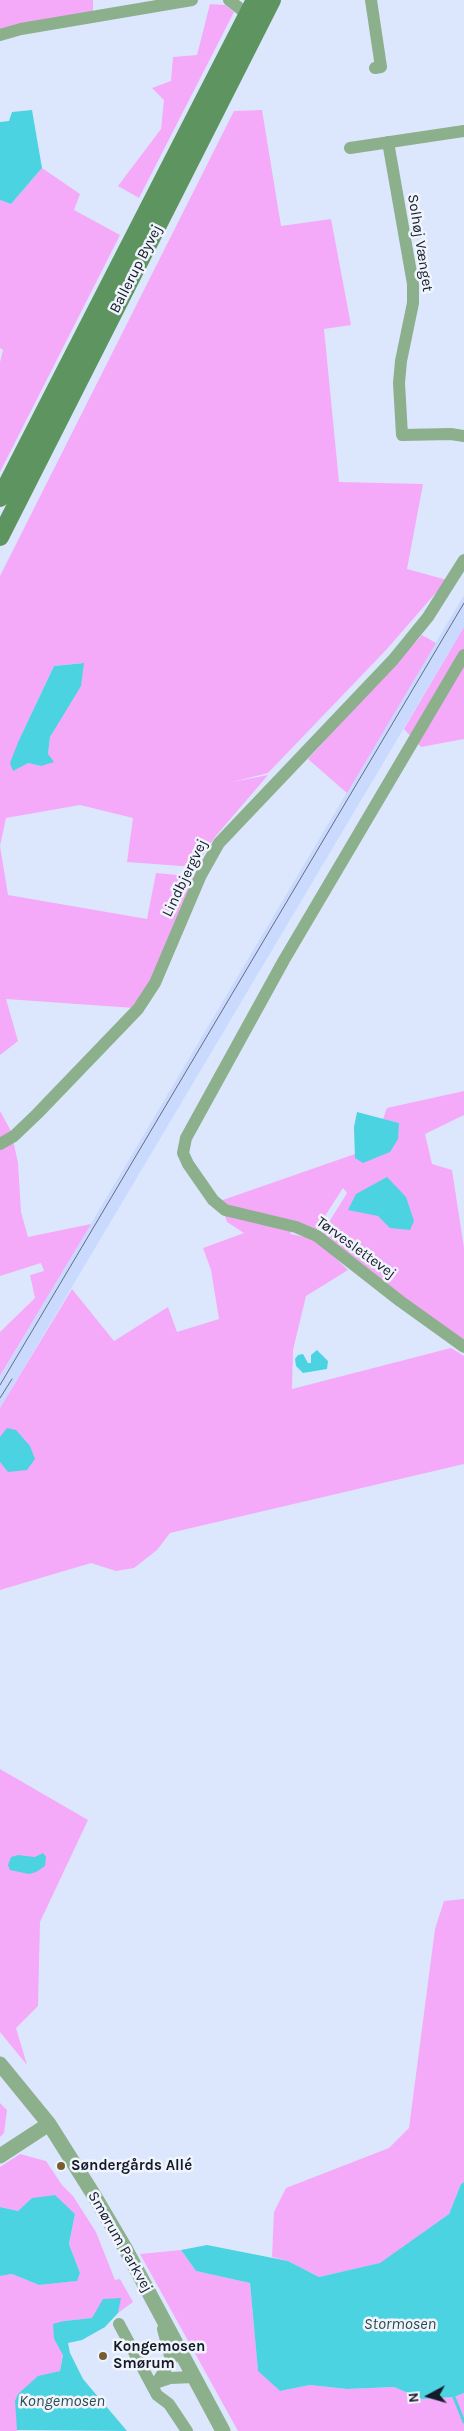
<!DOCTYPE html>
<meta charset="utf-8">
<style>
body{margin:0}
#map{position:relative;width:464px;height:2431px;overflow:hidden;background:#dce7fe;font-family:Karla,sans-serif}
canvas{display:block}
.north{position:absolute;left:404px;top:2371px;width:50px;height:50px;-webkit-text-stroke:4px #f0f4fc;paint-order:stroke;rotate:264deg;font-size:14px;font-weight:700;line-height:20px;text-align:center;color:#141a27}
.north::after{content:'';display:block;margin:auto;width:18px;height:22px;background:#141a27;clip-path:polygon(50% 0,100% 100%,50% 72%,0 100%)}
</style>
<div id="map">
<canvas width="464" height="2431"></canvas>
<div class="north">N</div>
</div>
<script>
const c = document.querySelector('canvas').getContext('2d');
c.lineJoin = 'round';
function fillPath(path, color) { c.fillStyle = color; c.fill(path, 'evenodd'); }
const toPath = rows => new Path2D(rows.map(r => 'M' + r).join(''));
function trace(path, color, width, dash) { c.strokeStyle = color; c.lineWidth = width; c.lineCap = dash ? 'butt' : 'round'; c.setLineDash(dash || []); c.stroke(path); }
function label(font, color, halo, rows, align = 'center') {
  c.font = font + ' Karla,sans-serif'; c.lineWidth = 5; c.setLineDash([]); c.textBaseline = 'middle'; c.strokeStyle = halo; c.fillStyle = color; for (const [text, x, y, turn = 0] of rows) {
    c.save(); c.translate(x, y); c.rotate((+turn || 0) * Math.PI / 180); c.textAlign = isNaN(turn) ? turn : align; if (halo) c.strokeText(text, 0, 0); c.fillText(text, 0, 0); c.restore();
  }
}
const built = toPath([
 [464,595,464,627,0,1408,0,1377]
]);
const green = toPath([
 [0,0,93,0,93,16,0,32],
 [210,4,225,5,234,12,139,198,118,186,161,129,164,100,152,88,171,81,173,57,197,55],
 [262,110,281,226,331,219,351,325,324,329,339,482,423,484,407,569,447,580,386,650,268,773,232,782,268,775,215,837,195,867,127,862,133,818,80,805,6,818,0,846,8,895,147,919,156,873,197,877,153,983,134,1008,6,999,18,1041,0,1055,0,576,234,111],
 [83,663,65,710,50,737,48,754,41,766,28,763,19,740,54,666],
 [42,168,80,194,74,210,120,235,0,472,0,362,3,350,0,348,0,200,11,204],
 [464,627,464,739,421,747,404,729],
 [422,635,436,643,347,793,308,759],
 [464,1091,464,1115,425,1134,432,1164,452,1170,464,1248,464,1344,321,1235,347,1193,343,1188,314,1233,296,1224,290,1234,316,1239,348,1270,306,1296,293,1350,292,1389,451,1348,464,1356,464,1464,170,1533,157,1550,134,1568,116,1571,91,1563,0,1590,0,1408,72,1289,114,1341,168,1307,177,1332,219,1319,211,1270,203,1248,244,1233,227,1222,220,1201,355,1154,355,1158,399,1123,383,1119,387,1108],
 [0,1111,11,1131,18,1163,21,1212,28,1237,91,1224,0,1376,0,1332,35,1298,30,1275,44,1271,41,1263,0,1276],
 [0,1769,88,1820,40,1922,38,2006,16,2028,27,2065,0,2032],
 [464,1899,464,2182,461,2184,449,2214,381,2263,319,2277,288,2261,272,2257,274,2212,286,2188,389,2148,409,2128,435,1929,444,1901],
 [0,2103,7,2110,4,2133,0,2137],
 [20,2154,46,2161,62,2185,73,2196,96,2232,115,2280,120,2279,133,2302,118,2313,120,2299,93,2318,64,2321,54,2339,63,2354,60,2371,38,2377,17,2430,18,2431,0,2431,0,2276,12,2274,39,2285,76,2281,80,2273,69,2244,75,2214,32,2198,18,2211,0,2207,0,2167],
 [181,2250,196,2271,250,2283,258,2370,280,2391,310,2385,347,2389,394,2387,422,2399,454,2397,464,2393,464,2431,238,2431,140,2254]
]);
const water = toPath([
 [32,110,42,168,11,204,0,200,0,122,9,121,12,112],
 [84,663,81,686,50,737,48,754,54,762,41,766,28,763,13,771,10,763,19,740,54,666],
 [357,1112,399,1123,398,1139,390,1152,363,1163,355,1158,354,1127],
 [387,1177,406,1197,414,1221,410,1230,390,1228,378,1216,348,1210,356,1194],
 [317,1350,328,1361,327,1369,303,1373,296,1366,295,1359,298,1355,303,1354,308,1363,311,1363,311,1355],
 [7,1428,16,1430,30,1446,35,1459,27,1470,8,1472,0,1462,0,1437],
 [43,1853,46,1857,45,1866,36,1872,29,1874,10,1870,8,1865,11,1857,18,1855,35,1857],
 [464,2182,464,2393,454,2397,422,2399,394,2387,347,2389,310,2385,280,2391,258,2371,250,2283,196,2271,181,2250,207,2245,288,2261,319,2277,380,2263,449,2214,461,2184],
 [55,2195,75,2214,69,2244,80,2273,77,2281,39,2285,12,2274,0,2276,0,2207,18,2211,32,2198],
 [121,2298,118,2313,105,2327,82,2340,68,2343,70,2353,83,2379,127,2431,17,2430,15,2401,18,2394,38,2376,60,2371,63,2355,54,2339,53,2324,64,2321,92,2318,103,2299]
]);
const stream = toPath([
 [454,2397,464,2422]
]);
const minor = toPath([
 [229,0,247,14],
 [371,0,381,67,375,68],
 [0,35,21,29,192,0],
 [388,142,413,284,413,303,401,361,399,383,402,435,451,434,464,436],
 [350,148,464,131],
 [464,655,284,960,186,1138,183,1153,188,1164,213,1200,225,1210,296,1227,317,1236,400,1301,464,1347],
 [0,1144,14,1136,37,1114,138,1009,155,983,201,875,219,843,393,660,428,617,464,560],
 [119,2324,157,2395,169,2404,187,2431],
 [158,2381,171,2360,163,2329],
 [155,2383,170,2378,194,2377]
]);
const tertiary = toPath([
 [0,2064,49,2124,95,2197,125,2248,223,2431],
 [0,2156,49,2124]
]);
const secondary = toPath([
 [0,498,255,0],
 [0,537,272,0]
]);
const tram = toPath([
 [0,1385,464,603],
 [0,1398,12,1379]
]);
const markers = [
 [61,2166,5,"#776030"],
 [103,2356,5,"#776030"]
];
const streetNames = [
 ["Solhøj Vænget",420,243,81],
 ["Ballerup Byvej",136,269,-63],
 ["Lindbjergvej",185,878,-64],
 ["Tørveslettevej",356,1248,36],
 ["Smørum Parkvej",120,2242,60]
];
const poiNames = [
 ["Søndergårds Allé",71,2166],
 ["Kongemosen",113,2347],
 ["Smørum",113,2364]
];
const waterNames = [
 ["Stormosen",400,2324],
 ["Kongemosen",62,2401]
];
fillPath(built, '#c9dafe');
fillPath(green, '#f4aaf8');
fillPath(water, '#4bd3e1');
trace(stream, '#4bd3e1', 3);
trace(minor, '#8cb08c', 12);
trace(tertiary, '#8cb08c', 15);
trace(secondary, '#5d945f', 18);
trace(tram, '#646c7d', 1);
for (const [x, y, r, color] of markers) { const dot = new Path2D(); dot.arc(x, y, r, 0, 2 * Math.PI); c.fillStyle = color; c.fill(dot); trace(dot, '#f0f4fc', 2); }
label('15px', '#141a27', '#f0f4fc', streetNames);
label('bold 15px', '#141a27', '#f0f4fc', poiNames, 'left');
label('italic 16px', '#2d4a4e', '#f0f4fc', waterNames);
</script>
